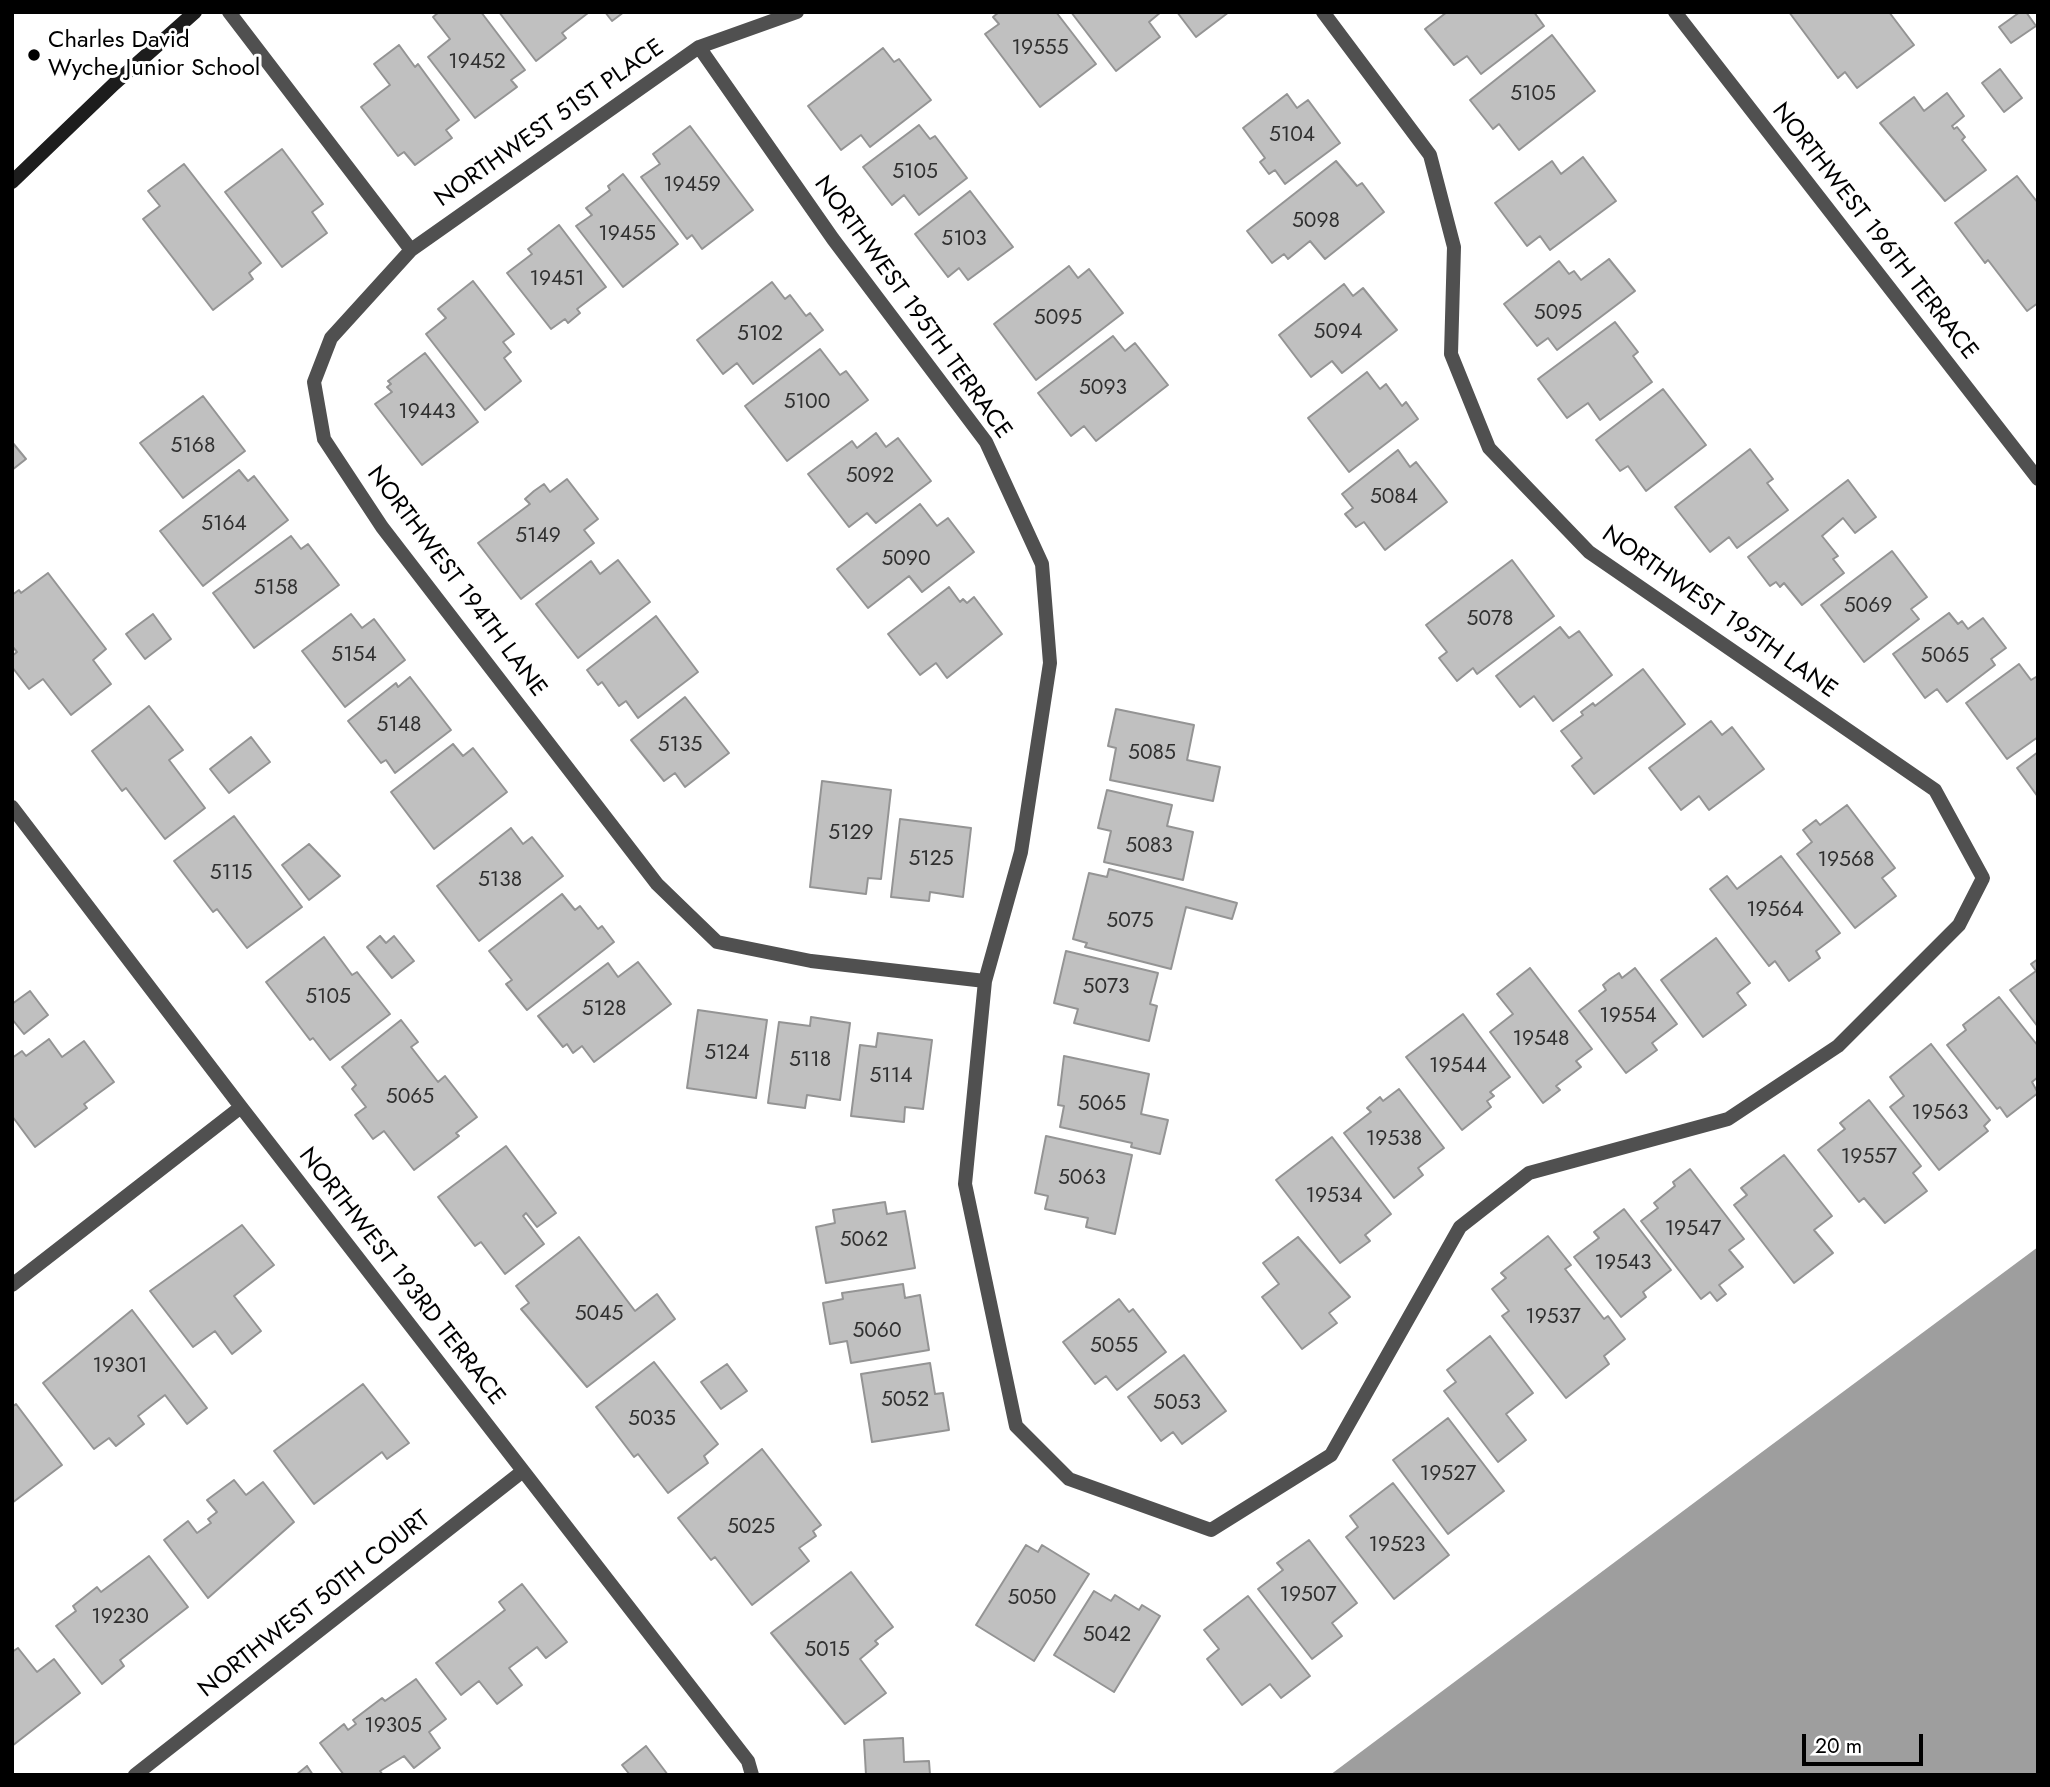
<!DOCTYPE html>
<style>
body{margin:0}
#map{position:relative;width:2050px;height:1787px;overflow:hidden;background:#fff;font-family:Jost,sans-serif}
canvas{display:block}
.frame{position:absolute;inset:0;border:14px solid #000;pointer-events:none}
.scale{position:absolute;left:1802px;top:1734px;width:121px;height:32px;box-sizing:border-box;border:4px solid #000;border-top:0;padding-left:9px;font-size:21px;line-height:24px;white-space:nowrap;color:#000;-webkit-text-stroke:5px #fff;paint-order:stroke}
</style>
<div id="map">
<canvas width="2050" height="1787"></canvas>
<div class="frame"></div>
<div class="scale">20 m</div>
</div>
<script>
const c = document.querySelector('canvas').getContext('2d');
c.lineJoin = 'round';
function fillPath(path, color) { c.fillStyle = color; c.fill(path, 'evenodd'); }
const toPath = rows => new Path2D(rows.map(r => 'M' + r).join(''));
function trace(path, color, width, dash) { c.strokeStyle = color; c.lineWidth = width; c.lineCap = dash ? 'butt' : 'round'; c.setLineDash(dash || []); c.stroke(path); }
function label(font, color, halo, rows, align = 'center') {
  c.font = font + ' Jost,sans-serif'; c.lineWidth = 6; c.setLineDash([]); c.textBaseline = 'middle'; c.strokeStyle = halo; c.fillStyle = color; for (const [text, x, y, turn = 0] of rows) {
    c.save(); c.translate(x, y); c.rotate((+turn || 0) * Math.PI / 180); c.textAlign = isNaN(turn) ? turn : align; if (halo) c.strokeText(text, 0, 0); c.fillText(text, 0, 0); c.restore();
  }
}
const water = toPath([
 [2038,1247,2038,1775,1330,1775,1762,1452]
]);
const building = toPath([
 [439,12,481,12,525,70,511,80,517,87,475,118,428,57,450,39,433,17,439,12],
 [499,12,588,12,588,13,562,33,566,38,536,61,499,12],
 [605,12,624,12,612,21,605,12],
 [999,12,1056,12,1096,64,1040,107,985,34,999,24,993,17,999,12],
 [1071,12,1161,12,1149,22,1160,37,1116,71,1071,12],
 [1177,12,1229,12,1196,37,1177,12],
 [1447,12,1534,12,1544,26,1481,74,1467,56,1454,65,1425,29,1447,12],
 [1789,12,1889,12,1914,45,1857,88,1845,72,1838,78,1789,12],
 [2020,12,2026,12,2036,26,2011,43,1999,27,2020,12],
 [1552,35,1595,91,1519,150,1499,124,1493,129,1470,100,1552,35],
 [399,45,415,67,418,64,459,120,446,130,452,138,415,165,404,152,398,156,361,107,390,85,374,64,399,45],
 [883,48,894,62,899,59,931,100,870,147,861,135,841,150,808,106,883,48],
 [2000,69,2022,98,2004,112,1982,83,2000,69],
 [1947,93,1964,116,1952,126,1954,129,1957,127,1965,137,1962,140,1986,170,1945,201,1880,123,1914,97,1924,111,1947,93],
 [1287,94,1297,108,1308,100,1340,143,1285,184,1275,170,1269,174,1260,162,1265,158,1243,128,1287,94],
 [919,125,930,139,935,136,967,178,919,215,904,195,892,205,863,167,919,125],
 [690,126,753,210,702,249,692,235,687,239,641,177,660,164,653,154,690,126],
 [282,149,323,204,312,212,327,233,282,267,225,192,282,149],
 [1583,157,1616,201,1550,250,1540,236,1527,246,1495,203,1552,161,1561,174,1583,157],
 [1336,161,1357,186,1362,183,1384,212,1325,259,1310,241,1288,259,1284,254,1272,263,1247,231,1336,161],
 [184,164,261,263,249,273,253,279,213,310,143,219,160,206,148,191,184,164],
 [623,174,678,244,623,287,576,226,592,215,586,208,610,190,608,186,623,174],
 [2017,176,2038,203,2038,303,2027,311,1988,260,1985,263,1955,223,2017,176],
 [970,191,1013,247,968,280,959,268,948,277,915,234,970,191],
 [559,225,606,287,577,309,580,313,568,323,565,319,551,329,507,273,532,254,528,249,559,225],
 [1609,259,1635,291,1557,350,1548,338,1537,346,1504,304,1559,261,1569,274,1574,271,1581,280,1609,259],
 [1069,266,1078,278,1089,269,1123,313,1036,380,994,324,1069,266],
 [473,281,514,334,503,342,511,352,504,358,521,381,485,410,426,334,446,318,438,309,473,281],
 [772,282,785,299,790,295,806,316,810,313,823,330,753,384,737,363,723,374,697,340,772,282],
 [1344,284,1353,296,1363,288,1397,330,1342,373,1332,361,1311,377,1279,335,1344,284],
 [1615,322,1638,352,1633,356,1652,382,1600,420,1588,403,1567,418,1538,379,1615,322],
 [1113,336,1125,351,1135,343,1168,385,1096,441,1084,426,1071,436,1038,393,1113,336],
 [820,349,840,375,846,371,868,400,787,461,745,406,820,349],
 [425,353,478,422,422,465,375,404,392,392,387,387,391,384,388,381,425,353],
 [1367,372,1380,389,1386,384,1402,406,1406,402,1418,419,1349,472,1308,418,1367,372],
 [1663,389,1706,445,1646,491,1628,466,1620,471,1596,440,1663,389],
 [203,396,245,451,183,498,140,443,203,396],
 [876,433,886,447,898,438,931,481,876,523,867,513,849,527,808,474,852,441,857,448,876,433],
 [12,442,26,459,12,470,12,442],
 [1750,449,1773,479,1767,483,1788,510,1737,548,1729,537,1710,552,1675,507,1750,449],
 [1398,450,1410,467,1416,462,1447,502,1385,550,1364,522,1356,527,1345,514,1353,508,1342,494,1398,450],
 [239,470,248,481,254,476,288,520,203,586,160,531,239,470],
 [567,479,598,519,584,530,594,543,521,599,478,543,530,504,525,499,534,491,544,484,550,492,567,479],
 [1848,480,1876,517,1855,533,1843,518,1822,536,1838,556,1833,559,1844,573,1802,605,1784,583,1780,587,1776,582,1770,586,1748,557,1848,480],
 [920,504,937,526,948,518,974,552,922,592,909,576,868,608,837,569,920,504],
 [291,536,301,549,308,544,339,585,254,648,213,593,291,536],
 [1892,551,1927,597,1911,609,1919,619,1864,662,1821,605,1892,551],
 [618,560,650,602,578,658,536,604,591,561,600,574,618,560],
 [1512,560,1554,616,1477,674,1473,668,1457,681,1439,658,1447,652,1426,625,1512,560],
 [48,573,106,649,93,660,111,684,71,715,43,679,29,689,12,667,12,656,17,652,12,646,12,595,19,590,21,593,48,573],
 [949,587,960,602,963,599,967,603,974,597,1002,634,947,678,936,663,920,675,888,634,949,587],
 [1949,613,1958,624,1962,621,1968,629,1983,618,2006,648,1991,659,1995,665,1947,702,1937,689,1925,698,1893,654,1949,613],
 [153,614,171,639,145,659,126,634,153,614],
 [351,614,362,628,374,619,405,660,345,707,302,651,351,614],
 [656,616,698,672,638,718,626,701,619,706,602,682,598,685,587,670,656,616],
 [1560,627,1569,638,1579,631,1612,675,1553,721,1534,696,1520,707,1496,676,1560,627],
 [2019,664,2031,680,2036,677,2038,679,2038,737,2007,759,1966,703,2019,664],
 [1643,669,1685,724,1594,794,1572,766,1582,758,1561,731,1583,715,1581,712,1593,703,1595,706,1643,669],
 [410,677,451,730,395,773,386,760,381,763,348,721,396,683,398,687,410,677],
 [685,697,729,753,685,787,675,773,664,781,631,740,685,697],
 [149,706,183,750,169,760,205,808,165,839,126,788,122,791,92,751,149,706],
 [1116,709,1194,725,1187,760,1220,767,1213,801,1110,780,1116,748,1108,746,1116,709],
 [1711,721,1722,735,1732,727,1764,769,1709,810,1699,796,1681,810,1649,768,1711,721],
 [251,737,270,762,229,793,210,769,251,737],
 [453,744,463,756,473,748,507,792,434,849,391,792,453,744],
 [2038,752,2038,797,2017,768,2038,752],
 [822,781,891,790,881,879,868,878,866,894,810,887,822,781],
 [1107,790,1172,805,1167,826,1193,832,1183,880,1104,862,1111,831,1098,828,1107,790],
 [1847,805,1895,868,1882,878,1896,896,1855,928,1797,854,1812,842,1803,830,1816,820,1820,825,1847,805],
 [234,816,302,907,247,948,217,909,213,912,174,861,234,816],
 [900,819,971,828,963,897,930,892,929,901,891,897,900,819],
 [511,828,523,844,532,837,563,876,479,941,437,886,511,828],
 [309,844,340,876,309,900,282,865,309,844],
 [1781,856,1840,933,1816,951,1820,958,1789,981,1775,961,1769,966,1710,889,1727,876,1737,889,1781,856],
 [1109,869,1237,903,1232,919,1186,907,1171,969,1085,947,1087,943,1073,939,1089,873,1107,877,1109,869],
 [562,894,575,910,580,906,598,929,602,926,614,942,527,1010,506,984,512,980,489,951,562,894],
 [380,936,386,943,394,936,414,961,392,978,367,947,380,936],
 [324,937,352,975,357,972,390,1014,330,1060,313,1038,310,1040,266,982,324,937],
 [1716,938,1750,983,1737,993,1746,1005,1703,1037,1661,980,1716,938],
 [1066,951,1158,973,1150,1004,1157,1006,1149,1041,1074,1023,1078,1009,1054,1003,1066,951],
 [2038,959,2038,1027,2010,990,2036,971,2031,964,2038,959],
 [638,962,671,1004,594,1062,582,1046,573,1053,567,1044,563,1047,538,1016,608,963,618,977,638,962],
 [1530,968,1592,1049,1576,1061,1581,1067,1556,1086,1560,1090,1543,1103,1490,1032,1513,1014,1497,994,1530,968],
 [1635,968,1677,1024,1652,1043,1657,1050,1626,1073,1579,1011,1606,990,1603,985,1610,979,1619,973,1622,978,1635,968],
 [30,991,48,1015,24,1034,12,1019,12,1004,30,991],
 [1999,997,2038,1046,2038,1077,2032,1082,2038,1093,2007,1117,2000,1107,1997,1109,1947,1045,1966,1030,1963,1025,1999,997],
 [698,1010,767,1020,756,1098,687,1088,698,1010],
 [1463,1014,1510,1077,1490,1092,1494,1096,1487,1101,1491,1107,1462,1130,1406,1057,1463,1014],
 [811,1017,850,1023,840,1100,807,1095,805,1108,768,1103,779,1022,810,1026,811,1017],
 [401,1020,418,1042,411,1047,438,1082,445,1076,477,1117,456,1133,459,1136,414,1170,384,1131,373,1139,355,1115,366,1107,352,1089,356,1085,342,1067,401,1020],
 [878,1033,932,1040,923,1109,905,1107,904,1122,851,1116,860,1045,876,1047,878,1033],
 [49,1039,62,1057,84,1041,114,1082,84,1104,87,1108,35,1147,12,1116,12,1058,22,1051,26,1056,49,1039],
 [1931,1044,1990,1120,1984,1126,1988,1131,1939,1170,1890,1107,1904,1096,1890,1077,1931,1044],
 [1064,1056,1149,1074,1141,1114,1168,1120,1160,1154,1131,1147,1132,1143,1060,1127,1064,1106,1058,1105,1064,1056],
 [1399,1089,1444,1148,1418,1168,1423,1175,1394,1198,1344,1133,1371,1112,1367,1108,1380,1097,1383,1101,1399,1089],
 [1869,1100,1921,1166,1913,1173,1927,1191,1885,1223,1864,1198,1859,1202,1818,1150,1845,1129,1840,1123,1869,1100],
 [1046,1136,1132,1155,1115,1234,1086,1227,1088,1218,1045,1209,1048,1196,1035,1193,1046,1136],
 [1332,1137,1391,1214,1365,1235,1370,1241,1340,1263,1276,1180,1332,1137],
 [506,1146,556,1213,537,1227,526,1213,523,1216,544,1244,505,1274,481,1242,475,1246,438,1197,506,1146],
 [1784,1155,1832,1216,1814,1230,1833,1253,1794,1283,1734,1205,1747,1195,1741,1188,1784,1155],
 [1690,1169,1744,1239,1729,1250,1743,1267,1719,1285,1726,1294,1717,1301,1710,1292,1701,1299,1641,1221,1658,1208,1654,1203,1675,1186,1673,1182,1690,1169],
 [885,1202,887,1214,905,1211,915,1268,826,1283,816,1227,835,1223,833,1210,885,1202],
 [1624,1209,1671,1270,1643,1292,1646,1297,1621,1317,1574,1257,1599,1238,1594,1232,1624,1209],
 [242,1225,274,1265,234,1296,261,1331,232,1354,215,1331,193,1347,150,1291,242,1225],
 [1548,1236,1571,1265,1565,1269,1604,1319,1608,1316,1625,1339,1604,1356,1609,1364,1566,1398,1502,1316,1509,1311,1492,1289,1506,1278,1501,1273,1548,1236],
 [579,1237,635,1311,657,1294,675,1319,587,1387,521,1309,529,1303,516,1286,579,1237],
 [1298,1237,1350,1297,1329,1313,1337,1323,1302,1349,1262,1297,1279,1284,1263,1263,1298,1237],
 [903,1284,905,1298,920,1295,929,1350,851,1363,847,1341,830,1344,823,1303,843,1299,842,1293,903,1284],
 [1119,1299,1129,1312,1133,1309,1166,1352,1117,1390,1106,1376,1095,1384,1063,1342,1119,1299],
 [132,1310,207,1408,187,1424,165,1395,138,1416,144,1424,116,1446,109,1438,94,1449,43,1383,132,1310],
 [1490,1336,1533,1393,1506,1414,1526,1440,1498,1462,1444,1391,1456,1382,1447,1370,1490,1336],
 [1184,1355,1226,1411,1182,1444,1173,1432,1161,1441,1128,1397,1184,1355],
 [654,1362,718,1444,704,1456,708,1463,668,1493,638,1454,634,1457,596,1407,654,1362],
 [930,1363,935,1394,943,1393,949,1430,872,1442,861,1374,930,1363],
 [727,1364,747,1391,721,1409,701,1382,727,1364],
 [363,1384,409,1443,387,1459,382,1452,314,1504,274,1451,363,1384],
 [16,1404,62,1465,12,1503,12,1407,16,1404],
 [1448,1418,1504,1491,1448,1534,1393,1460,1448,1418],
 [762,1449,821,1525,813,1531,816,1536,799,1548,809,1561,752,1605,715,1557,711,1560,678,1518,762,1449],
 [234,1480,246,1495,263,1482,294,1522,208,1598,164,1540,188,1521,197,1533,211,1523,208,1519,217,1512,207,1500,234,1480],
 [1393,1483,1449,1555,1394,1599,1346,1537,1358,1527,1350,1516,1393,1483],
 [1309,1540,1357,1603,1332,1623,1342,1636,1312,1659,1258,1589,1283,1570,1277,1563,1309,1540],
 [1026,1545,1038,1552,1042,1545,1089,1574,1034,1661,976,1625,1026,1545],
 [149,1556,188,1607,120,1660,124,1666,102,1684,56,1626,76,1611,73,1606,97,1587,101,1592,149,1556],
 [851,1572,893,1627,875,1641,878,1644,860,1659,886,1693,845,1724,771,1633,851,1572],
 [522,1584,567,1642,546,1658,537,1647,509,1668,522,1685,497,1704,479,1681,461,1695,436,1663,505,1610,499,1602,522,1584],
 [1094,1591,1111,1601,1115,1595,1139,1610,1142,1605,1160,1616,1114,1692,1054,1655,1094,1591],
 [1248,1596,1310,1676,1281,1698,1270,1684,1242,1705,1207,1659,1219,1649,1204,1630,1248,1596],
 [18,1648,37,1672,54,1659,80,1693,12,1746,12,1652,18,1648],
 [416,1679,446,1719,429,1732,440,1748,414,1768,404,1756,380,1771,383,1775,344,1775,320,1743,344,1724,348,1730,356,1724,353,1720,382,1698,385,1701,416,1679],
 [903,1738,904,1762,929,1761,930,1775,866,1775,864,1740,903,1738],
 [646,1746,668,1775,630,1775,622,1765,646,1746],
 [307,1766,313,1775,296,1775,307,1766]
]);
const street = toPath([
 [229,12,411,250],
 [797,12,699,47,411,250,331,338,314,382,324,439,382,527,657,884,717,942,811,961,985,981],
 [1675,12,2038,479],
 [699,47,833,239,986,442,1042,564,1050,663,1021,852,985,981,965,1184,1016,1426,1069,1479,1211,1530,1331,1455,1460,1227,1529,1173,1728,1119,1838,1046,1959,925,1983,878,1935,790,1589,552,1489,448,1451,354,1454,247,1430,155,1323,12],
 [12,807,241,1107,748,1761,752,1775],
 [12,1285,241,1107],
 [135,1775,523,1471]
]);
const secondary = toPath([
 [12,182,114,84,195,12]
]);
const markers = [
 [34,55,7,"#000"]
];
const numberNames = [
 ["19555",1040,49],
 ["19452",477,63],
 ["5105",1533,95],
 ["5104",1292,136],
 ["5105",915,173],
 ["19459",692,186],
 ["5098",1316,222],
 ["19455",627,235],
 ["5103",964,240],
 ["19451",557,280],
 ["5095",1558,314],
 ["5095",1058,319],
 ["5094",1338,333],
 ["5102",760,335],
 ["5093",1103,389],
 ["5100",807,403],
 ["19443",427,413],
 ["5168",193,447],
 ["5092",870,477],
 ["5084",1394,498],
 ["5164",224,525],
 ["5149",538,537],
 ["5090",906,560],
 ["5158",276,589],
 ["5069",1868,607],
 ["5078",1490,620],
 ["5154",354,656],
 ["5065",1945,657],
 ["5148",399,726],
 ["5135",680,746],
 ["5085",1152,754],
 ["5129",851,834],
 ["5083",1149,847],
 ["5125",931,860],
 ["19568",1846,861],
 ["5115",231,874],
 ["5138",500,881],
 ["19564",1775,911],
 ["5075",1130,922],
 ["5073",1106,988],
 ["5105",328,998],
 ["5128",604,1010],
 ["19554",1628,1017],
 ["19548",1541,1040],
 ["5124",727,1054],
 ["5118",810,1061],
 ["19544",1458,1067],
 ["5114",891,1077],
 ["5065",410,1098],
 ["5065",1102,1105],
 ["19563",1940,1114],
 ["19538",1394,1140],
 ["19557",1869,1158],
 ["5063",1082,1179],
 ["19534",1334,1197],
 ["19547",1693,1230],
 ["5062",864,1241],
 ["19543",1623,1264],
 ["5045",599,1315],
 ["19537",1553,1318],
 ["5060",877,1332],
 ["5055",1114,1347],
 ["19301",120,1367],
 ["5052",905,1401],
 ["5053",1177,1404],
 ["5035",652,1420],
 ["19527",1448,1475],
 ["5025",751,1528],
 ["19523",1397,1546],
 ["19507",1308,1596],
 ["5050",1032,1599],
 ["19230",120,1618],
 ["5042",1107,1636],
 ["5015",827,1651],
 ["19305",393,1727]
];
const poiNames = [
 ["Charles David",48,41],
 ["Wyche Junior School",48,69]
];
const streetNames = [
 ["NORTHWEST 51ST PLACE",550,124,-35],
 ["NORTHWEST 196TH TERRACE",1874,232,52],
 ["NORTHWEST 195TH TERRACE",912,308,54],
 ["NORTHWEST 194TH LANE",456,582,53],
 ["NORTHWEST 195TH LANE",1719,613,35],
 ["NORTHWEST 193RD TERRACE",401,1277,52],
 ["NORTHWEST 50TH COURT",315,1605,-38]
];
fillPath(water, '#9e9e9e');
fillPath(building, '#c0c0c0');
trace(building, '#949494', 2);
trace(street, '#505050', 14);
trace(secondary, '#1d1d1d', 14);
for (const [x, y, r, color] of markers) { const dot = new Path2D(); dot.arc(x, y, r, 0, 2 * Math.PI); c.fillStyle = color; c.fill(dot); trace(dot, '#fff', 2.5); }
label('21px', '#303030', null, numberNames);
label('24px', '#000', '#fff', poiNames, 'left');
label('24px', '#000', '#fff', streetNames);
</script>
